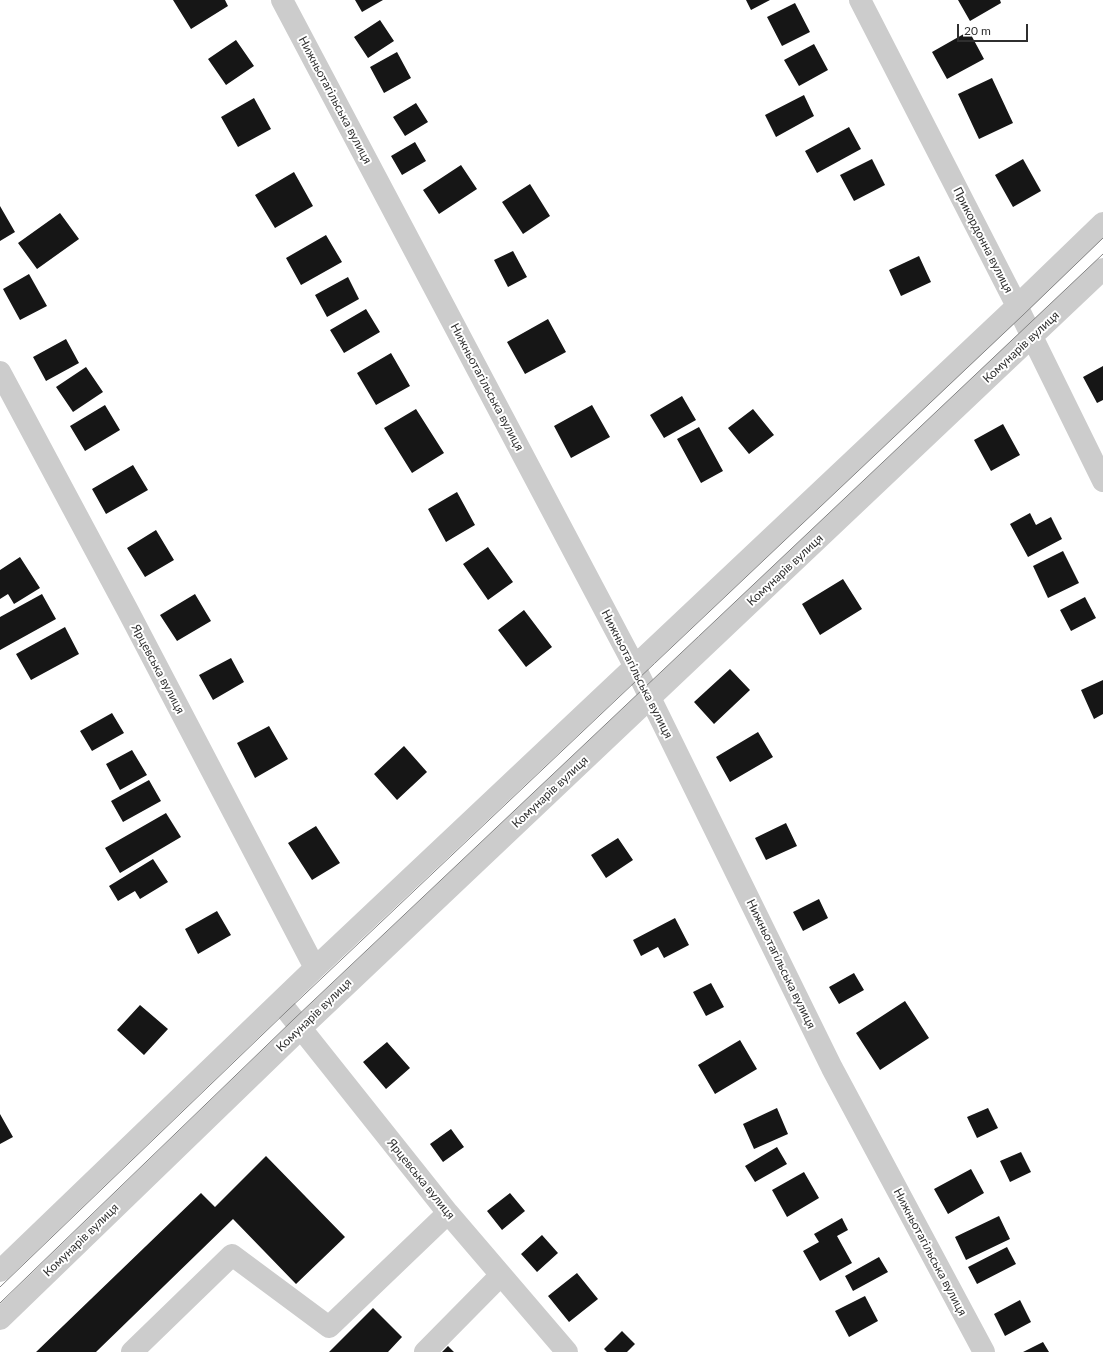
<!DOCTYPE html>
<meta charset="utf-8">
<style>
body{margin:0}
#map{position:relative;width:1103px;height:1352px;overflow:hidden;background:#fff;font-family:Lato,sans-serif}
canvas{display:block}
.scale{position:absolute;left:957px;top:24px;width:71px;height:18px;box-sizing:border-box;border:2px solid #2f2f2f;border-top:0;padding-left:5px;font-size:12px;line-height:14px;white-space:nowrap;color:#2f2f2f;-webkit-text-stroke:3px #fff;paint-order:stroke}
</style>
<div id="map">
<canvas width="1103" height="1352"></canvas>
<div class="scale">20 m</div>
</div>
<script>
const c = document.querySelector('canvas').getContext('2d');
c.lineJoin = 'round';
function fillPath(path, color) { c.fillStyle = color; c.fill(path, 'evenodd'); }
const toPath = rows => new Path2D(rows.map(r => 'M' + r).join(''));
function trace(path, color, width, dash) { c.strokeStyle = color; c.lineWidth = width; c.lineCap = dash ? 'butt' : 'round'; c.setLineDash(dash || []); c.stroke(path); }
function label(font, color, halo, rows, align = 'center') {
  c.font = font + ' Lato,sans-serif'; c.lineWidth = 4; c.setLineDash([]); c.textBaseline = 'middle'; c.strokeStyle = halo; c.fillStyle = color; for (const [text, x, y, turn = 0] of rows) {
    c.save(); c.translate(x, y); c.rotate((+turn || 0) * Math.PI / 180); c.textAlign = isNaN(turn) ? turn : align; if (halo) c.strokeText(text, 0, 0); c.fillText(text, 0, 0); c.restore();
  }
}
const building = toPath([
 [173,0,225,0,228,6,191,29],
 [355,0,383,0,362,12],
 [746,0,770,0,751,10],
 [958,0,1000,0,1001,3,970,21],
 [795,3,810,32,782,46,767,17],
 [380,20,394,41,368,58,354,37],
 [969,31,984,59,947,79,932,52],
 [236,40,254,66,226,85,208,59],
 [814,44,828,70,799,86,784,60],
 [397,52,411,78,384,93,370,67],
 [992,78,1013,123,979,139,958,94],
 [804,95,814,116,776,137,765,115],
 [254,98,271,129,238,147,221,117],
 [416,103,428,122,405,136,393,117],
 [849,127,861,149,817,173,805,151],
 [415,142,426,161,402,175,391,156],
 [872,159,885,185,854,201,840,175],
 [1023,159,1041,191,1013,207,995,175],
 [461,165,477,189,439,214,423,190],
 [294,172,313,206,275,228,255,195],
 [530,184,550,216,523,234,502,202],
 [0,206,15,232,0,241],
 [60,213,79,239,37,269,18,243],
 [326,235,342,262,301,285,286,258],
 [513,251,527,277,508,287,494,260],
 [919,256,931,282,901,296,889,270],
 [29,274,47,306,20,320,3,289],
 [348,277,359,299,327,317,315,295],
 [366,309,380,332,344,353,330,330],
 [548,319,566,352,525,374,507,342],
 [66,339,79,363,46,381,33,357],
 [391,353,410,386,376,405,357,373],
 [1103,366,1103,400,1097,403,1083,377],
 [86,367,103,392,73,412,56,387],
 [682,396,696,420,664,438,650,415],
 [105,405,120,430,85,451,70,426],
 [592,405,610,437,571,458,554,426],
 [416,409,444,453,412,473,384,428],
 [753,409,774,435,749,454,728,428],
 [1003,424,1020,455,991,471,974,440],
 [699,427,723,471,701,483,677,439],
 [133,465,148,490,106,514,92,489],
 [457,492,475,525,446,542,428,509],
 [1030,513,1036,525,1051,517,1062,539,1028,557,1010,524],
 [156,530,174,560,145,577,127,548],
 [488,547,513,582,488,600,463,564],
 [1063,551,1079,583,1048,598,1033,566],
 [20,557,40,588,14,604,8,594,0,599,0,570],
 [843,579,862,609,820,635,802,604],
 [42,594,56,619,0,650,0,617],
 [195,594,211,621,177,641,160,615],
 [1085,597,1096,618,1071,631,1060,610],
 [524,610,552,647,526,667,498,630],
 [65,627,79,654,31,680,16,654],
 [231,658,244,682,213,700,199,675],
 [730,669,750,690,714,724,694,702],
 [1103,680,1103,714,1094,719,1081,690],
 [112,713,124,733,92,751,80,731],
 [269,726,288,759,255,778,237,743],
 [758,732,773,757,730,782,716,757],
 [404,746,427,772,397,800,374,774],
 [132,750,147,775,120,790,106,764],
 [149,780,161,801,123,822,111,801],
 [166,813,181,837,120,873,105,848],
 [786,823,797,846,766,860,755,838],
 [316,826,340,863,312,880,288,843],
 [618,838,633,860,606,878,591,855],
 [153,859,168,882,140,899,135,891,118,901,109,886],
 [819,899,828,918,803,931,793,912],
 [217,911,231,935,198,954,185,929],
 [675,918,689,945,664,958,658,947,641,956,633,940],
 [854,973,864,990,839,1004,829,987],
 [711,983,724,1007,706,1016,693,992],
 [905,1001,929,1038,880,1070,856,1033],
 [140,1005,168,1029,144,1055,117,1030],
 [740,1040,757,1069,715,1094,698,1065],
 [387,1042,410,1068,386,1089,363,1062],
 [777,1108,788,1134,754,1149,743,1124],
 [988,1108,998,1128,977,1138,967,1117],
 [0,1114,13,1137,0,1144],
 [451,1129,464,1147,443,1162,430,1144],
 [777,1147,787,1164,755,1182,745,1166],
 [1021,1152,1031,1172,1010,1182,1000,1161],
 [266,1156,345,1237,296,1284,233,1219,96,1352,36,1352,201,1193,215,1207],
 [971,1169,984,1193,948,1214,934,1189],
 [804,1172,819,1198,787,1217,772,1190],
 [510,1193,525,1211,502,1230,487,1211],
 [999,1216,1010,1239,966,1260,955,1237],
 [842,1218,848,1230,837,1236,852,1263,820,1281,803,1251,819,1242,814,1234],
 [542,1235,558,1253,537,1272,521,1254],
 [1007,1247,1016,1264,977,1284,968,1267],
 [879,1257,888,1272,853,1291,845,1276],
 [577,1273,598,1299,569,1322,548,1296],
 [865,1296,878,1321,849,1337,835,1311],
 [1020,1300,1031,1322,1005,1336,994,1314],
 [373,1308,402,1337,388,1352,329,1352],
 [622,1331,635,1344,627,1352,607,1352,604,1349],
 [1043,1342,1049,1352,1023,1352],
 [448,1346,454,1352,442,1352]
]);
const minor = toPath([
 [282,0,635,667,832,1068,984,1352],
 [860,0,1017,306,1103,481],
 [0,372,128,611,315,968],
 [280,1002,448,1213,567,1352],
 [0,1271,315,968,1017,306,1103,223],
 [0,1319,301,1028,1103,269],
 [132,1352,232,1255,329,1327,448,1213],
 [425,1352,501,1275]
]);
const tram = toPath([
 [0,1287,287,1011,1022,316,1103,238],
 [0,1303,294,1019,1103,254]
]);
const streetNames = [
 ["Нижньотагільська вулиця",335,100,62],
 ["Прикордонна вулиця",983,240,63],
 ["Комунарів вулиця",1021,347,-43],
 ["Нижньотагільська вулиця",487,387,62],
 ["Комунарів вулиця",785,570,-43],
 ["Ярцевська вулиця",158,669,62],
 ["Нижньотагільська вулиця",637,674,63],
 ["Комунарів вулиця",550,792,-43],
 ["Нижньотагільська вулиця",781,964,64],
 ["Комунарів вулиця",314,1015,-44],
 ["Ярцевська вулиця",421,1179,51],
 ["Комунарів вулиця",81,1240,-44],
 ["Нижньотагільська вулиця",930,1252,62]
];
fillPath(building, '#161616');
trace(minor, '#ccc', 22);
trace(tram, '#848484', 1);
label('12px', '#2f2f2f', '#fff', streetNames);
</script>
